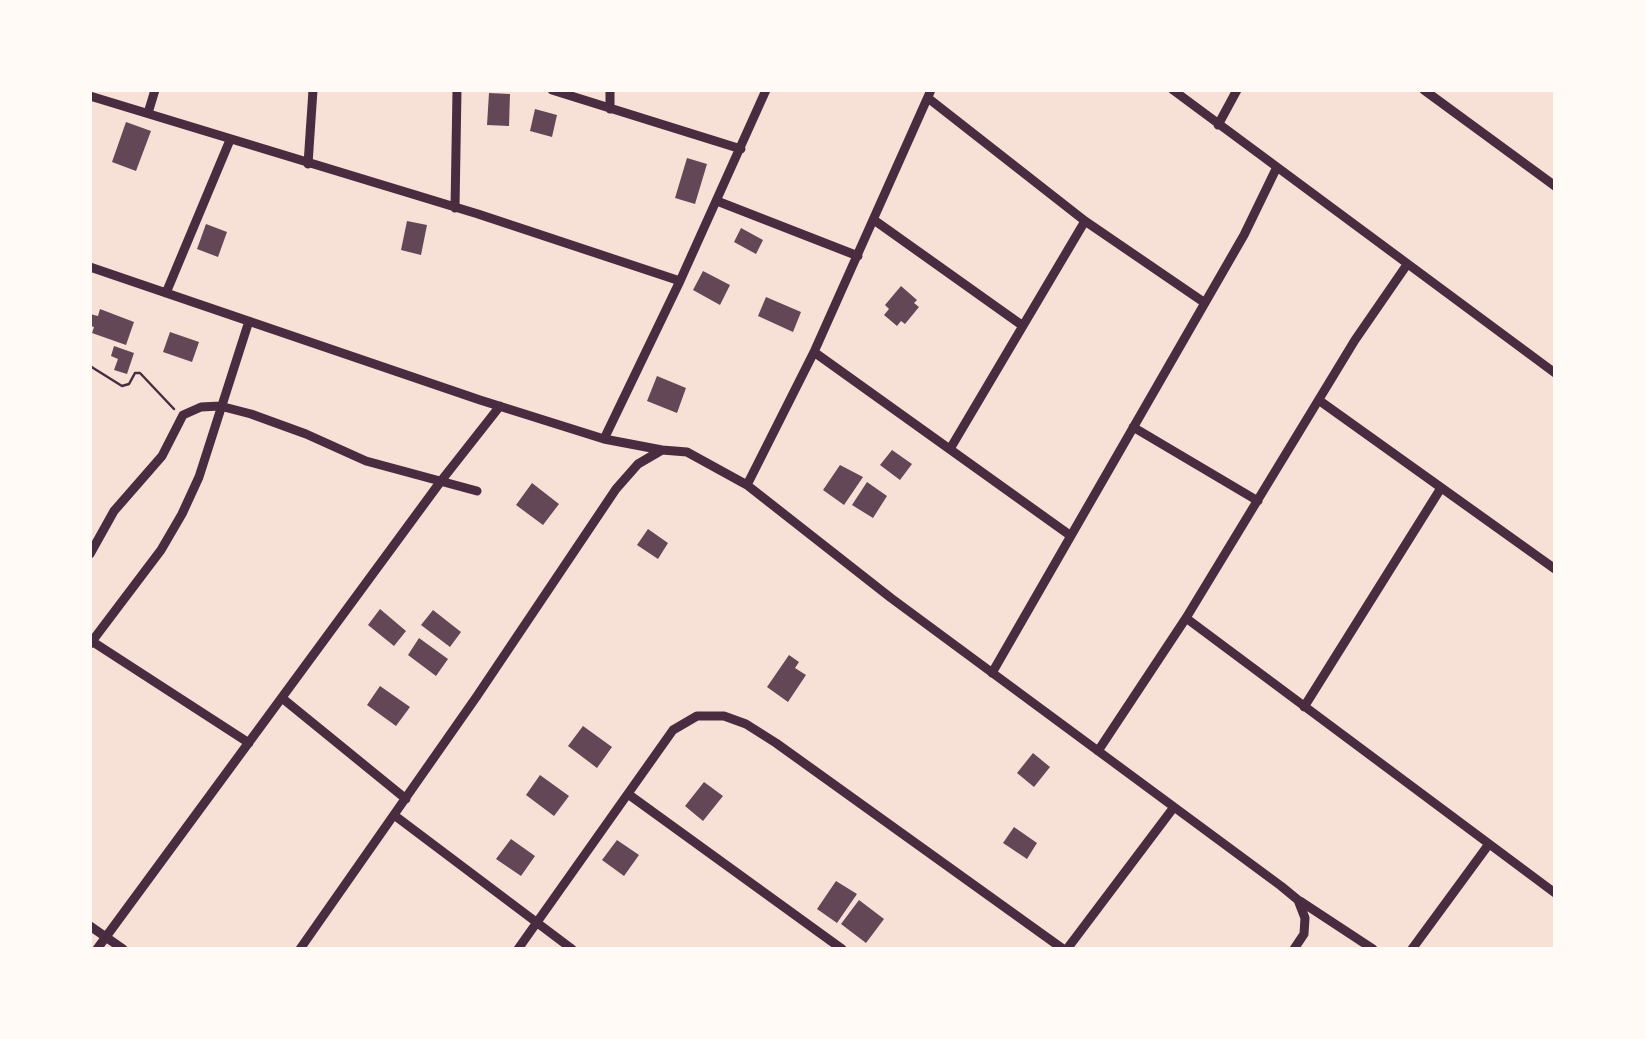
<!DOCTYPE html>
<style>
body{margin:0}
#map{position:relative;width:1645px;height:1039px;overflow:hidden;background:#f7e1d7;font-family:"Alegreya Sans",sans-serif}
canvas{display:block}
.frame{position:absolute;inset:0;border:92px solid #fffaf5;pointer-events:none}
</style>
<div id="map">
<canvas width="1645" height="1039"></canvas>
<div class="frame"></div>
</div>
<script>
const c = document.querySelector('canvas').getContext('2d');
c.lineJoin = 'round';
function fillPath(path, color) { c.fillStyle = color; c.fill(path, 'evenodd'); }
const toPath = rows => new Path2D(rows.map(r => 'M' + r).join(''));
function trace(path, color, width, dash) { c.strokeStyle = color; c.lineWidth = width; c.lineCap = dash ? 'butt' : 'round'; c.setLineDash(dash || []); c.stroke(path); }
const building = toPath([
 [489,93,510,94,509,126,487,125],
 [535,109,557,115,552,137,530,131],
 [126,122,151,131,136,171,112,162],
 [687,158,707,164,695,204,675,198],
 [407,221,427,225,421,255,401,250],
 [206,224,227,232,218,257,197,249],
 [741,228,763,240,756,254,734,242],
 [703,271,730,285,720,305,693,290],
 [901,286,917,300,914,303,919,307,905,324,901,321,897,326,884,315,889,309,885,305],
 [766,297,801,312,793,332,758,316],
 [100,309,134,322,126,345,92,333,94,327,90,326,90,314,98,316],
 [170,332,199,342,192,362,163,352],
 [114,346,134,353,127,374,114,370,118,359,111,356],
 [657,376,686,388,677,413,647,401],
 [892,450,912,464,900,480,880,465],
 [840,465,863,477,844,505,823,490],
 [867,482,887,496,873,518,852,505],
 [532,483,559,504,543,525,516,505],
 [648,529,668,543,658,559,637,545],
 [380,609,406,631,394,646,368,625],
 [433,610,461,632,450,647,421,625],
 [419,638,448,659,436,676,408,655],
 [789,655,799,662,795,668,806,675,788,702,767,687],
 [380,686,410,707,396,726,367,705],
 [583,726,612,747,597,768,568,746],
 [1033,753,1050,767,1034,787,1017,773],
 [540,775,569,796,554,816,526,795],
 [704,782,723,796,703,821,685,806],
 [1014,827,1037,843,1027,859,1003,843],
 [511,839,535,856,521,876,496,859],
 [617,840,639,855,624,876,602,860],
 [836,881,857,894,837,923,817,909],
 [859,900,884,919,866,943,841,924]
]);
const path = toPath([
 [90,366,122,386,129,384,135,373,140,373,174,409]
]);
const minor = toPath([
 [552,90,741,149],
 [1173,90,1555,373],
 [1424,90,1555,186],
 [90,96,478,214,680,281],
 [928,98,1085,221,1205,303],
 [610,109,610,90],
 [148,113,155,90],
 [1218,125,1237,90],
 [308,164,313,90],
 [717,201,858,256],
 [455,208,457,90],
 [874,220,1023,326],
 [90,267,480,400,604,439,662,450],
 [166,293,230,140],
 [814,352,1071,536],
 [1320,401,1555,569],
 [1133,427,1258,501],
 [604,439,680,281,766,90],
 [950,449,1085,221],
 [747,485,814,352,931,90],
 [90,554,114,511,162,456,183,415,201,407,220,406,251,414,306,434,366,461,477,491],
 [1186,618,1555,893],
 [90,640,249,743],
 [90,644,161,550,182,514,199,477,249,321],
 [992,673,1244,235,1276,169],
 [282,698,406,799],
 [1304,707,1441,488],
 [1098,751,1186,618,1355,340,1406,266],
 [628,794,842,949],
 [394,815,572,949],
 [1300,901,1373,949],
 [90,926,123,949],
 [97,949,441,481,500,406],
 [300,949,477,696,616,489,638,464,662,450,687,452,747,485,891,598,1281,886,1298,900,1305,918,1304,934,1294,949],
 [518,949,673,730,697,716,724,716,746,724,776,743,1063,949],
 [1067,949,1174,807],
 [1412,949,1489,844]
]);
fillPath(building, '#644757');
trace(path, '#4a2c40', 2.5);
trace(minor, '#4a2c40', 9);
</script>
